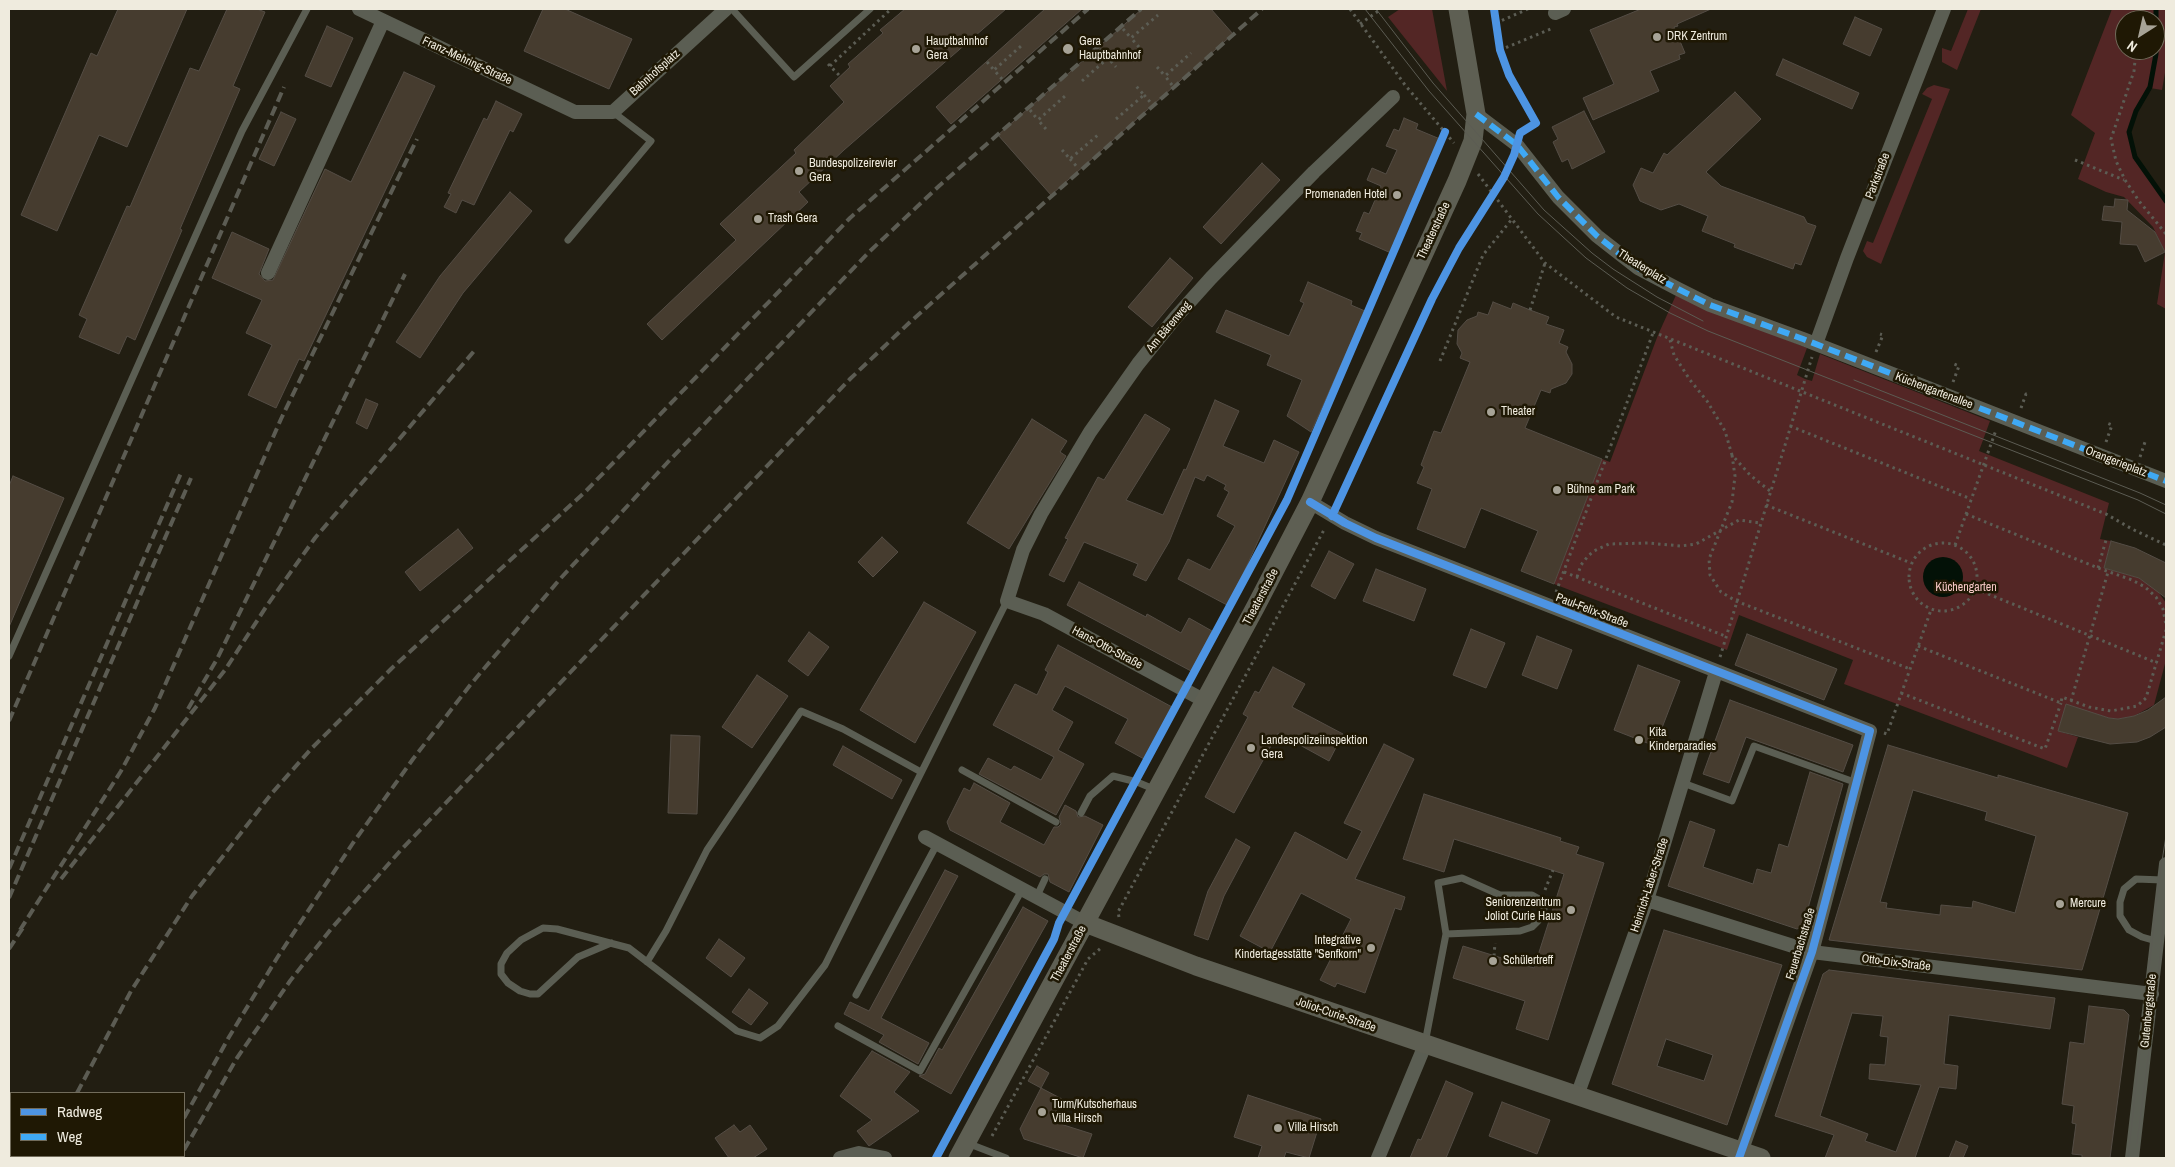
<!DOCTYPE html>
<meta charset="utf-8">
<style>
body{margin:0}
#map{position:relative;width:2175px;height:1167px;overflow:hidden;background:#221e12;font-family:"Archivo Narrow",sans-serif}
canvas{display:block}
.frame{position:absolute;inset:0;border:10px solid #efebde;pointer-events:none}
.legend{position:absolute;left:10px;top:1092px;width:175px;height:65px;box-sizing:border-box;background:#1f1804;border:1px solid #726c5b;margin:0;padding:6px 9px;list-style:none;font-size:15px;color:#efebde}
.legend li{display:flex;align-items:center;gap:10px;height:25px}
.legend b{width:25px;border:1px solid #726c5b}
.north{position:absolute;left:2115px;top:10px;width:50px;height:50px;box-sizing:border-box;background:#1f1804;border:1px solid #726c5b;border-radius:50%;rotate:215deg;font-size:14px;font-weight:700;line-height:20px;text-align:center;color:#efebde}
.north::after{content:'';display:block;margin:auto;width:18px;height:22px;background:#a7a397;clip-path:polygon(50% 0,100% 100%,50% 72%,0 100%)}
</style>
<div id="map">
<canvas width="2175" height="1167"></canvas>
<div class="frame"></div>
<ul class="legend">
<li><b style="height:6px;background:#4d94e3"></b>Radweg</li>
<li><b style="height:6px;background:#3fa9f5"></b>Weg</li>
</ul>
<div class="north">N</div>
</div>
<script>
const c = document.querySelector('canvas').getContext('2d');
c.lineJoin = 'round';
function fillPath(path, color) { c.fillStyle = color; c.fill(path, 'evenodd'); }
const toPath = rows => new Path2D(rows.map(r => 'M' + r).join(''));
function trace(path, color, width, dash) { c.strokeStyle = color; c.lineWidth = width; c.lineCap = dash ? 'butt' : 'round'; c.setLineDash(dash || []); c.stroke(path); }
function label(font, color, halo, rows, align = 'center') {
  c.font = font + ' "Archivo Narrow",sans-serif'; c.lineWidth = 5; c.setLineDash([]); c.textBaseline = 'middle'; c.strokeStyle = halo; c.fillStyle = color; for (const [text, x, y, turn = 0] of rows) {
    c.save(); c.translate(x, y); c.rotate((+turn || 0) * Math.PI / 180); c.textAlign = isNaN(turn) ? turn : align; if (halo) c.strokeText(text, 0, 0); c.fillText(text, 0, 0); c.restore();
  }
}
const green = toPath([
 [1400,9,1432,9,1447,91,1388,17],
 [1968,9,1981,9,1957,70,1942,62,1942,48,1951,51],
 [2112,9,2166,9,2166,67,2162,90,2150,88,2136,111,2129,132,2135,157,2166,201,2166,309,2157,304,2165,252,2153,227,2124,197,2106,192,2078,179,2095,133,2071,115],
 [2125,20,2155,20,2155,50,2125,50],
 [1934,85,1950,89,1881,264,1867,257,1863,251,1867,241,1873,243,1932,99,1922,94,1927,88],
 [1676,295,1807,348,1797,375,1805,379,1812,381,1820,354,1990,421,1979,451,2109,503,2100,539,2111,541,2104,568,2139,578,2156,589,2166,603,2166,660,2154,705,2134,716,2118,719,2109,718,2066,705,2058,731,2078,737,2067,768,1844,684,1853,660,1739,615,1727,650,1554,584,1602,459,1610,462,1658,335]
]);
const water = toPath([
 '1923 577a20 20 0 1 1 40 0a20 20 0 1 1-40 0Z'
]);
const stream = toPath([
 [2156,9,2156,54,2150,87,2136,111,2129,132,2135,157,2166,201]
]);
const building = toPath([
 [118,9,187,9,127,147,99,135,57,231,21,215,91,53,97,56,118,9],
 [227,9,257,9,265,12,233,86,240,89,180,229,182,230,135,340,127,336,119,354,79,337,87,319,79,315,127,206,130,207,190,68,199,71,227,9],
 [543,9,565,9,632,39,609,89,524,51,543,9],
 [905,9,1006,9,844,150,799,192,808,202,662,340,647,324,736,240,720,224,796,153,794,150,844,102,830,86,850,67,848,64,883,33,880,30,905,9],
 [1045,9,1082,9,951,124,936,107,1045,9],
 [1142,9,1211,9,1233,34,1051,195,998,135,1142,9],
 [1641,9,1711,9,1677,24,1678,26,1674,27,1685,53,1679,55,1680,59,1650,71,1659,91,1593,120,1583,98,1614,84,1590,30,1641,9],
 [1855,17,1882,29,1870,56,1843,44,1855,17],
 [327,26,353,38,331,87,305,76,327,26],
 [1783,59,1859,93,1852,109,1776,75,1783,59],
 [404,72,435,86,304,361,299,359,276,408,248,395,272,345,246,333,262,300,212,278,232,232,269,249,259,274,265,281,273,280,325,169,351,182,404,72],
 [1735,92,1761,119,1706,172,1721,186,1804,217,1807,223,1816,226,1801,265,1795,263,1793,269,1734,247,1735,244,1702,231,1708,216,1679,204,1661,210,1640,201,1633,185,1641,168,1653,173,1664,153,1667,155,1735,92],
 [496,101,522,114,513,132,510,130,474,205,462,200,456,213,444,207,451,194,448,193,484,118,487,120,496,101],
 [1584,111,1605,152,1572,169,1568,159,1562,162,1553,142,1558,139,1552,127,1584,111],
 [281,112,296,119,274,166,259,159,281,112],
 [1404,118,1418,124,1416,129,1440,139,1391,253,1359,239,1362,233,1356,231,1364,212,1369,214,1381,186,1367,180,1372,168,1386,174,1397,150,1386,146,1394,129,1399,131,1404,118],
 [1262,163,1280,180,1221,244,1203,227,1262,163],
 [510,192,532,211,463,293,420,358,396,342,440,276,510,192],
 [2115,199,2128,200,2127,210,2155,232,2165,252,2145,262,2137,245,2120,244,2122,222,2102,220,2104,206,2114,207,2115,199],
 [1170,258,1193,278,1152,327,1128,307,1170,258],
 [1308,282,1352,301,1351,305,1365,311,1311,432,1287,416,1302,380,1267,365,1271,355,1216,332,1226,310,1289,336,1304,303,1300,301,1308,282],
 [1493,302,1511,309,1513,303,1530,310,1549,317,1546,324,1564,330,1559,343,1568,347,1566,352,1572,364,1572,374,1566,383,1551,389,1550,393,1541,390,1525,428,1602,459,1554,584,1521,571,1538,531,1481,508,1465,548,1417,529,1432,489,1417,483,1424,467,1421,465,1434,431,1441,433,1470,362,1460,358,1462,353,1457,344,1458,330,1467,320,1477,316,1478,312,1488,315,1493,302],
 [366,399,378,404,367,429,356,423,366,399],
 [1215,400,1239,411,1223,446,1264,463,1274,440,1299,452,1242,576,1227,605,1178,579,1188,559,1210,570,1235,526,1217,516,1229,492,1224,489,1226,485,1207,475,1204,481,1195,477,1169,542,1146,581,1133,575,1138,564,1084,542,1064,582,1049,575,1068,539,1065,538,1098,477,1104,480,1145,414,1170,429,1126,500,1163,515,1184,469,1186,470,1215,400],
 [1032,419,1067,441,1060,452,1066,456,1009,549,967,523,1032,419],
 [13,476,64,498,9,627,9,486,13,476],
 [458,529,473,548,420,591,405,572,458,529],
 [882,537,898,552,873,577,858,562,882,537],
 [2111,541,2135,548,2166,563,2166,598,2139,578,2104,568,2111,541],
 [1329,551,1354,564,1335,599,1311,586,1329,551],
 [1376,569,1426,589,1414,621,1363,601,1376,569],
 [1079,582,1146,617,1147,614,1181,633,1189,618,1212,631,1191,671,1067,605,1079,582],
 [924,602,976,632,915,743,860,710,924,602],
 [1471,629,1505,643,1486,688,1453,675,1471,629],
 [809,632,829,647,808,676,788,661,809,632],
 [1747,634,1837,669,1824,700,1735,665,1747,634],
 [1537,636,1572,650,1557,689,1522,675,1537,636],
 [1058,645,1172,707,1144,759,1115,743,1128,719,1065,686,1052,710,1073,722,1058,750,1084,764,1056,815,979,774,988,758,1011,770,1014,766,1041,780,1054,757,993,725,1015,684,1037,695,1048,672,1045,670,1046,668,1058,645],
 [1638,665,1680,681,1655,746,1614,730,1638,665],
 [1273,667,1305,684,1292,707,1343,734,1329,761,1278,733,1234,813,1205,797,1248,717,1243,714,1255,691,1259,693,1273,667],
 [757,675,788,696,752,748,722,727,757,675],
 [2166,697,2166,727,2150,737,2137,742,2110,744,2058,731,2066,704,2109,718,2118,719,2134,716,2148,710,2166,697],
 [1730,700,1853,745,1843,772,1746,737,1729,783,1703,774,1730,700],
 [671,735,700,736,697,814,668,813,671,735],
 [1384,744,1414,759,1355,879,1405,897,1401,910,1395,908,1365,993,1337,983,1335,987,1320,980,1351,919,1301,893,1270,952,1240,936,1295,832,1347,860,1362,831,1344,823,1384,744],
 [1888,745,1998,778,1998,775,2128,813,2082,970,1829,940,1888,745],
 [1913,790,1987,812,1985,820,2036,836,2015,913,1973,901,1972,908,1941,905,1940,915,1886,908,1887,903,1880,902,1913,790],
 [843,746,902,780,892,799,833,765,843,746],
 [1810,772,1843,784,1803,926,1797,929,1668,886,1690,821,1715,830,1703,867,1753,884,1757,869,1771,873,1779,844,1788,847,1810,772],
 [974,783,1010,803,1000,822,1044,845,1054,827,1058,827,1061,824,1059,817,1065,805,1076,811,1078,817,1085,816,1103,825,1069,892,1050,882,1048,874,1044,874,1040,877,950,830,947,822,964,788,970,791,974,783],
 [1424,794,1561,838,1560,841,1579,847,1576,854,1604,863,1548,1040,1516,1029,1525,1001,1453,978,1463,946,1534,968,1564,874,1454,839,1444,872,1403,859,1424,794],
 [1236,839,1250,847,1224,896,1208,940,1194,935,1208,891,1236,839],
 [945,870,958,876,881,1018,929,1043,918,1064,879,1042,884,1035,844,1014,850,1002,869,1011,945,870],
 [1023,907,1048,921,951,1094,919,1076,925,1074,939,1048,942,1050,1023,907],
 [1664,930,1782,965,1727,1125,1612,1084,1664,930],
 [1666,1039,1713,1055,1704,1081,1657,1066,1666,1039],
 [719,939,745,958,731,977,706,958,719,939],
 [1829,970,2055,998,2050,1029,1949,1015,1944,1064,1958,1066,1956,1089,1939,1087,1915,1158,1825,1158,1834,1135,1775,1116,1823,974,1829,970],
 [1852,1013,1883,1016,1880,1036,1888,1037,1885,1065,1870,1064,1869,1079,1921,1085,1896,1152,1865,1141,1868,1134,1820,1116,1852,1013],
 [749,989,768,1003,751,1025,732,1012,749,989],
 [2089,1006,2124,1010,2129,1015,2110,1158,2082,1158,2082,1155,2072,1154,2076,1124,2072,1123,2074,1106,2062,1104,2070,1042,2084,1044,2089,1006],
 [872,1051,910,1072,894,1092,919,1111,869,1146,857,1131,872,1120,840,1096,872,1051],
 [1037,1066,1049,1073,1041,1088,1028,1081,1037,1066],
 [1446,1081,1473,1093,1446,1158,1410,1158,1418,1139,1421,1140,1446,1081],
 [1041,1088,1062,1099,1051,1121,1092,1134,1083,1158,1024,1139,1020,1129,1041,1088],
 [1248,1095,1321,1119,1309,1158,1286,1152,1284,1158,1258,1158,1262,1146,1234,1137,1248,1095],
 [1502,1102,1550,1120,1537,1154,1489,1136,1502,1102],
 [734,1125,740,1132,750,1125,767,1149,753,1158,729,1158,715,1138,734,1125],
 [1956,1141,1968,1146,1963,1158,1949,1158,1956,1141]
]);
const path = toPath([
 [1350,9,1405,85,1454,143],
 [2139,20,2142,9],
 [1496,23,1528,9],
 [1360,24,1381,9],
 [1123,29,1131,38],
 [1139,47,1131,38,1158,15],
 [1100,49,1108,58],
 [1500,50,1553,28],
 [2136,50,2134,71,2111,139,2116,161,2125,180,2139,201,2166,234],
 [987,62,994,70],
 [828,64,840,76],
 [830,66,891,9],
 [1157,67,1165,76],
 [1002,79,994,70,1021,46],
 [1082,81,1108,58,1116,67],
 [1172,85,1165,76,1191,53],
 [1144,95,1151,103],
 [1030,110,1038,120],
 [1116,119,1144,95,1136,86],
 [1046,129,1038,120,1065,96],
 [1062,150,1070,159,1099,134],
 [1070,159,1078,168],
 [2075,160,2124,180],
 [1478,174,1545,263,1616,317,2106,514,2132,529,2166,545],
 [1530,310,1545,263],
 [1670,340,1674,355,1690,380,1707,401,1725,431,1732,455,1750,475,1770,491],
 [1876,352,1883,335,1880,334],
 [1440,361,1483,255,1512,219],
 [1953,382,1959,366,1954,364],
 [2021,408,2026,394,2030,395],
 [1790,426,1971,499],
 [2106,442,2112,425,2107,423],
 [1732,455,1735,476,1732,502,1709,559,1710,575,1721,592,1736,601,1910,669],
 [2140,457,2146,439],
 [1766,505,1911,563],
 [1966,514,2098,568,2132,580,2145,587,2156,597,2163,609,2166,625],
 '1909 577a34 34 0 1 1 68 0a34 34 0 1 1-68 0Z',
 [1955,545,1996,430],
 [2098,568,2106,540],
 [1564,572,1725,636],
 [1577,577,1581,565,1588,556,1594,551,1609,544,1648,543,1681,546,1696,544,1739,520,1760,523],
 [1976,589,2157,663],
 [1556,592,1653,333],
 [1918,646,2061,703,2062,697,2089,707,2111,711,2137,706,2146,698,2166,630],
 [1720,657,1812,357],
 [1901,693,2045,749,2061,703],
 [2071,701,2108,572],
 [1884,733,1887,734,1931,610],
 [1545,890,1553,870],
 [1119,917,1118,912,1325,528],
 [1494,956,1495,943],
 [992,1136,1088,959,1101,948]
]);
const service = toPath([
 [732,9,794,77,870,9],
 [568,240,651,141,613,112],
 [9,656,242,131,307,9],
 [962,770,1056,822],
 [1683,783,1732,801,1754,746,1857,783],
 [1081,813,1090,796,1113,776,1137,782,1156,790],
 [1037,896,1045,879],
 [2156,941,2142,937,2129,930,2120,916,2120,902,2124,889,2136,879,2163,880],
 [611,943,578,957,538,994,530,994,520,991,508,983,501,974,501,964,507,953,521,940,543,928,557,929,629,948,737,1031,760,1038,778,1026,825,965,1007,601],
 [647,962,666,931,707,850,801,711,843,729,921,772],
 [856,995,937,844],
 [838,1026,920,1071,1023,888],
 [1425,1043,1446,934,1438,883,1462,878,1500,895,1532,895,1541,900,1544,909,1538,921,1532,927,1520,931,1446,934],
 [967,1143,1006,1158]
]);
const minor = toPath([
 [359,9,575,112,613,112,726,9],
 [1555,13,1564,9],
 [1476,114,1517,145,1558,197,1597,236,1638,268,1678,289,1710,305,1803,339,2166,481],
 [268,273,383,21],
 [1816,344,1847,258,1944,9],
 [1310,502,1345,523,1376,538,1870,731,1812,952,1739,1158],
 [1205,701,1044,614,1007,601,1023,550,1041,514,1090,432,1138,364,1175,318,1211,278,1314,172,1393,97],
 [925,837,1085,923],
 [1647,900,1812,952,2152,994],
 [1577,1096,1647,900,1716,672],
 [840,1158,859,1153,885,1158],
 [1378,1158,1425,1045],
 [2132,1158,2166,864]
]);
const secondary = toPath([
 [1085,923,1196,966,1761,1158],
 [958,1158,1256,606,1310,502,1457,181,1473,141,1476,114,1458,9]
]);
const tram = toPath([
 [1365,9,1429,91,1538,214,1586,258,1627,288,1670,313,1708,331,2138,500,2166,514],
 [1376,9,1433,83,1544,210,1592,253,1613,269,1657,297,1703,321],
 [1854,380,2140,493,2166,505],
 [2137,1143,2156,997,2166,895],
 [2128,1158,2159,880,2166,836]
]);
const rail = toPath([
 [188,709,217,659,405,274],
 [9,721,284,87],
 [9,869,181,473],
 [61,879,225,670,268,604,315,538,475,350],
 [9,898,191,478],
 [20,930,121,771,155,708,281,419,417,139],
 [9,949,24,926],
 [77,1093,131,991,192,896,272,793,311,749,392,668,585,492,850,218,1088,9],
 [184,1118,229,1037,277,958,353,843,413,759,471,684,560,579,667,463,869,252,939,186,1141,9],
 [184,1150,237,1058,290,981,331,929,400,851,850,379,909,323,1262,9],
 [48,1158,49,1156],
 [163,1158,164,1156]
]);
const quiet = toPath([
 [1476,114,1517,145,1558,197,1597,236,1638,268,1678,289,1710,305,1803,339,2166,481]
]);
const cycleway = toPath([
 [1310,502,1345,523,1376,538,1870,731,1812,952,1739,1158],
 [1332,516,1432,299,1459,248,1504,177,1514,155,1520,133,1536,123,1509,75,1500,50,1494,9],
 [936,1158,1054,939,1059,923,1287,500,1445,132]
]);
const markers = [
 [1657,37,5,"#a7a397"],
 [916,49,5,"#a7a397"],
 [1068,49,6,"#a7a397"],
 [799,171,5,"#a7a397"],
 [1397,195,5,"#a7a397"],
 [758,219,5,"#a7a397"],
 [1491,412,5,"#a7a397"],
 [1557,490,5,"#a7a397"],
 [1639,740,5,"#a7a397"],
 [1251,748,5,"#a7a397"],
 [2060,904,5,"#a7a397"],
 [1571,910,5,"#a7a397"],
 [1371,948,5,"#a7a397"],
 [1493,961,5,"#a7a397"],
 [1042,1112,5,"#a7a397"],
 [1278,1128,5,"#a7a397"]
];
const poiNames = [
 ["DRK Zentrum",1667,37],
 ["Hauptbahnhof",926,42],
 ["Gera",926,56],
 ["Gera",1079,42],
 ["Hauptbahnhof",1079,56],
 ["Bundespolizeirevier",809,164],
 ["Gera",809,178],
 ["Promenaden Hotel",1387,195,"right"],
 ["Trash Gera",768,219],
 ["Theater",1501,412],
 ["Bühne am Park",1567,490],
 ["Kita",1649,733],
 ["Kinderparadies",1649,747],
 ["Landespolizeiinspektion",1261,741],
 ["Gera",1261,755],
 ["Seniorenzentrum",1561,903,"right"],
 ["Joliot Curie Haus",1561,917,"right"],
 ["Mercure",2070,904],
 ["Integrative",1361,941,"right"],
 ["Kindertagesstätte \"Senfkorn\"",1361,955,"right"],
 ["Schülertreff",1503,961],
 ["Turm/Kutscherhaus",1052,1105],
 ["Villa Hirsch",1052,1119],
 ["Villa Hirsch",1288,1128]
];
const streetNames = [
 ["Franz-Mehring-Straße",467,61,25],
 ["Bahnhofsplatz",655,73,-42],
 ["Parkstraße",1878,176,-69],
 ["Theaterstraße",1434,231,-65],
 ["Theaterplatz",1642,267,32],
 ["Am Bärenweg",1169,327,-50],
 ["Küchengartenallee",1934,391,21],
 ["Orangerieplatz",2116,462,21],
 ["Theaterstraße",1261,597,-62],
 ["Paul-Felix-Straße",1592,611,21],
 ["Hans-Otto-Straße",1107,648,28],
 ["Heinrich-Laber-Straße",1650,885,-72],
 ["Feuerbachstraße",1801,944,-73],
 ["Theaterstraße",1069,954,-62],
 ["Otto-Dix-Straße",1896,963,7],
 ["Gutenbergstraße",2149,1011,-84],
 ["Joliot-Curie-Straße",1336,1015,19]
];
const parkNames = [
 ["Küchengarten",1966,588]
];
fillPath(green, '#532625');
fillPath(water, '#031107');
trace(stream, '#031107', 5);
fillPath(building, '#463c2f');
trace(building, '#544d45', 1);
trace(path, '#5c5d54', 3, [2.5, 4]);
trace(service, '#5b5e53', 7);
trace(minor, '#5b5e53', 14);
trace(secondary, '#5e5f53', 19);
trace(tram, '#5c5c53', 1);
trace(rail, '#5c5c53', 4, [10, 5]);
trace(quiet, '#3fa9f5', 6, [12, 6]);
trace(cycleway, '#4d94e3', 8);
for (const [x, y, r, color] of markers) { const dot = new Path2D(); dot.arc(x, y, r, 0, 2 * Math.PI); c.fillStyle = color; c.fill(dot); trace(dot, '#1f1804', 2); }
label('12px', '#efebde', '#1f1804', poiNames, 'left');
label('12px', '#efebde', '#1f1804', streetNames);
label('12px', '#f6c8c6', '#1f1804', parkNames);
</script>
